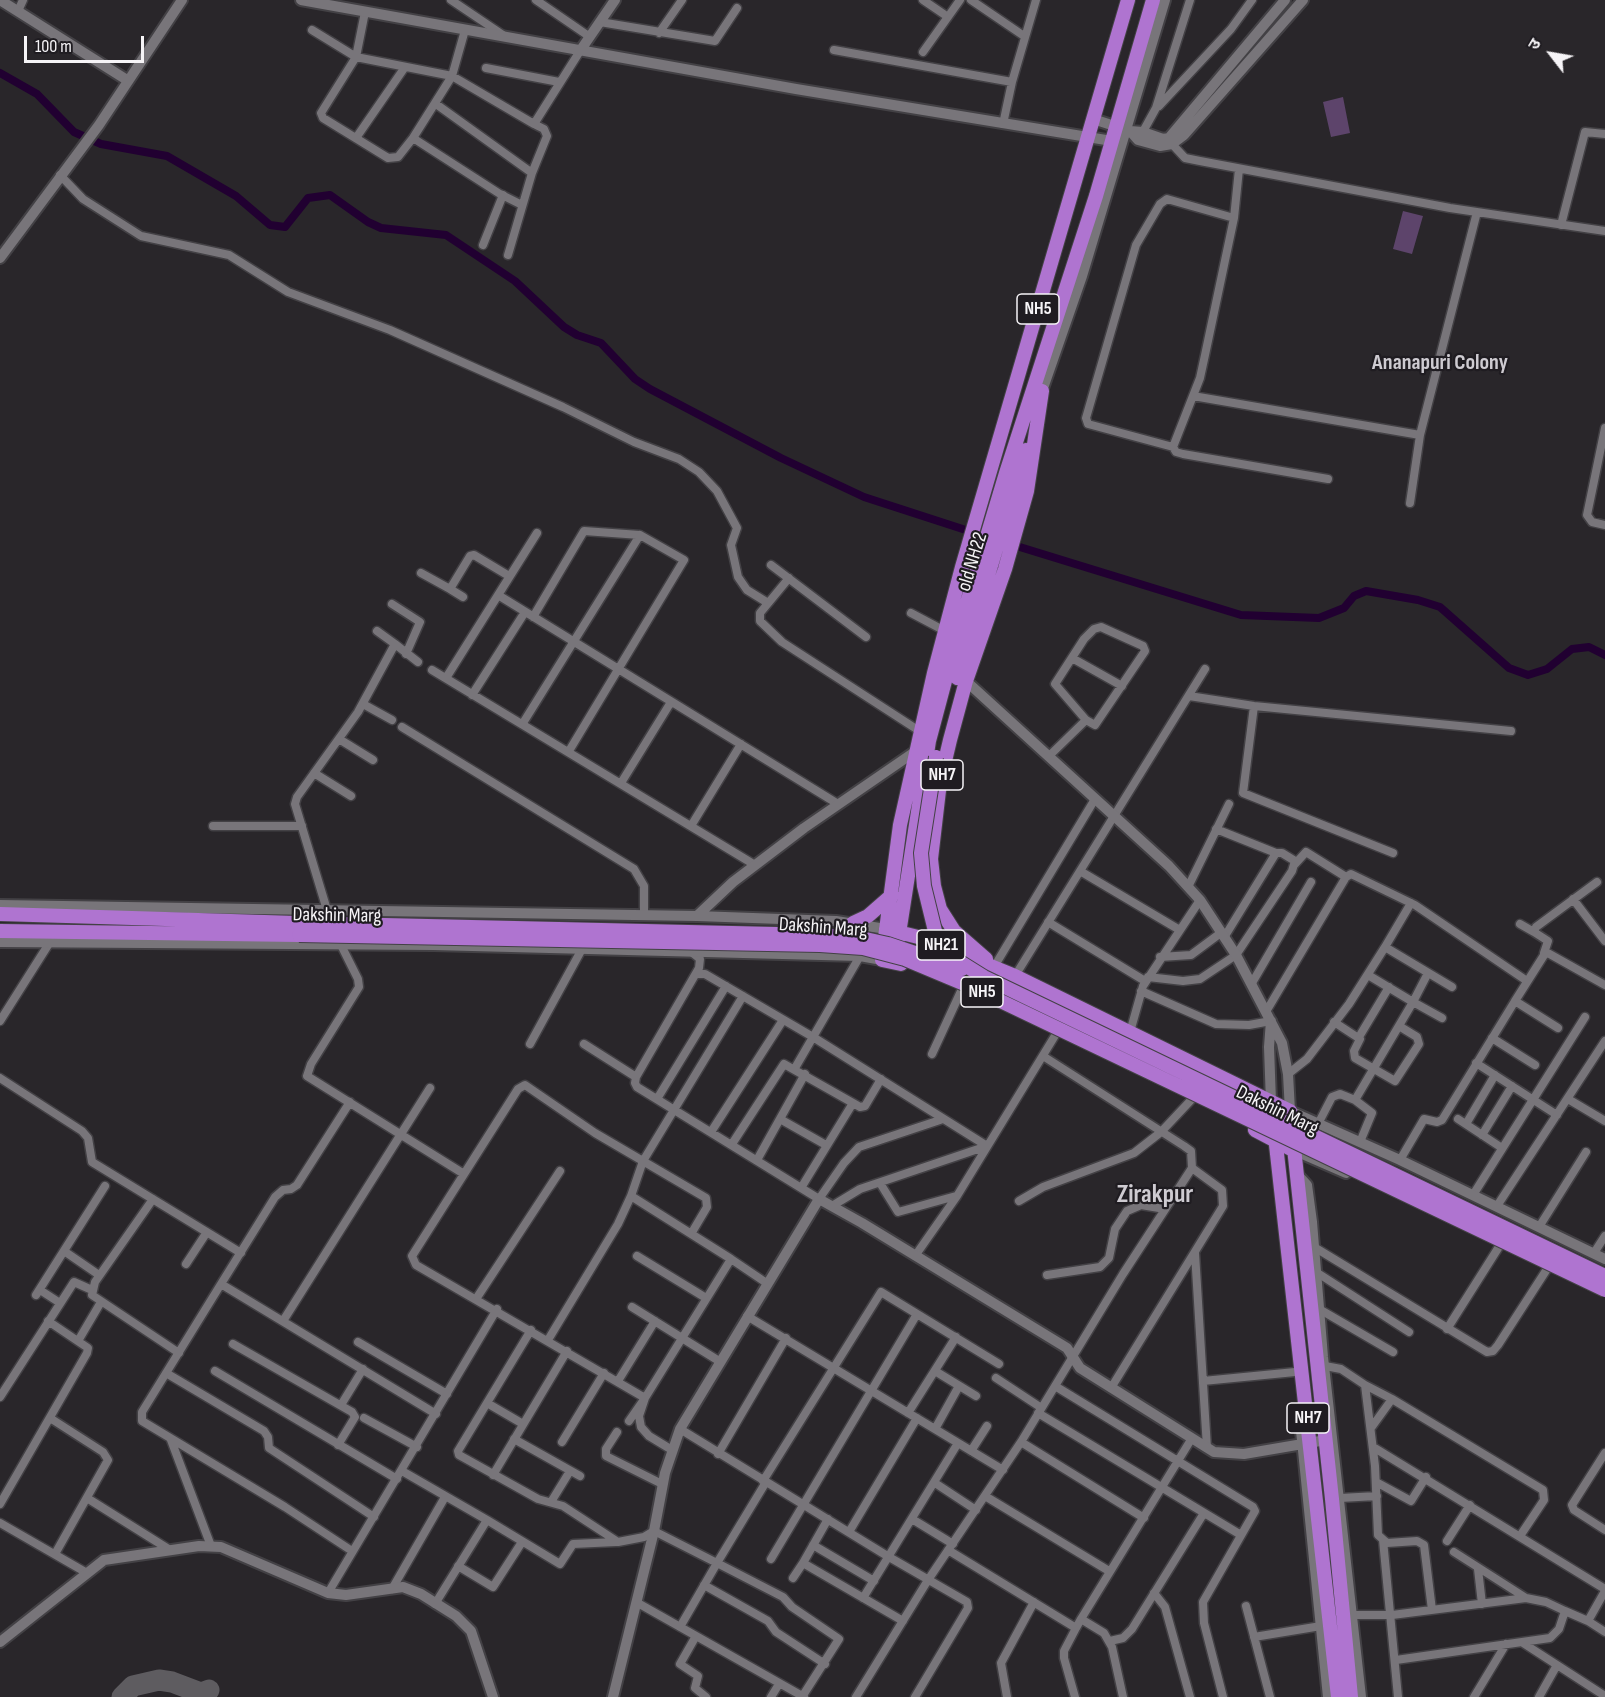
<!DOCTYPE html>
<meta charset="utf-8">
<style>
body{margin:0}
#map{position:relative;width:1605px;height:1697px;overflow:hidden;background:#29262a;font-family:"Sofia Sans Condensed","Noto Sans Devanagari",sans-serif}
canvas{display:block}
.north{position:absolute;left:1521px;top:24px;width:60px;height:60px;-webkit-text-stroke:4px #1f1c21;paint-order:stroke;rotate:301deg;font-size:16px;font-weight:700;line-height:24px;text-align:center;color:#f6f4f7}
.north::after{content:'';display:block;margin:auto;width:21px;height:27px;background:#f6f4f7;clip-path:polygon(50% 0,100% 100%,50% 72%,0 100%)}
.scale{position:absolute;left:24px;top:36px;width:120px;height:27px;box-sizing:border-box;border:3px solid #f6f4f7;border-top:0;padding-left:8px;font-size:18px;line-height:21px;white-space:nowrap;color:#f6f4f7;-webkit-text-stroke:4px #1f1c21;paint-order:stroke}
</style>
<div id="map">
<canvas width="1605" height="1697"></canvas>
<div class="north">उ</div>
<div class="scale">100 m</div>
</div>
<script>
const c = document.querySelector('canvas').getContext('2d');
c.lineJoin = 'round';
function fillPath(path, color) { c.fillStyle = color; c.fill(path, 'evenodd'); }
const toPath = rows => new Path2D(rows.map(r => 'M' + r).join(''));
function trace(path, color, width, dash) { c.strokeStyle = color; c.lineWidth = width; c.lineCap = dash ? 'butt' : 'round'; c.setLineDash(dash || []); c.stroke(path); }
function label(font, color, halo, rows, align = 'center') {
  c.font = font + ' "Sofia Sans Condensed",sans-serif'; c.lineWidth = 4.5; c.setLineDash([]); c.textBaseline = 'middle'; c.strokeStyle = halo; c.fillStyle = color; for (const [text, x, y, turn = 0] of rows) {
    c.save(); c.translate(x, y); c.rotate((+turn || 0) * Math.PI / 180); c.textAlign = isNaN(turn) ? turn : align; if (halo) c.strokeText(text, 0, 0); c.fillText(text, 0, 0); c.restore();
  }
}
const green = toPath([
 [1343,97,1350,133,1331,137,1323,102],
 [1403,211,1423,216,1412,254,1393,249]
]);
const canal = toPath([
 [0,73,37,94,74,132,101,144,167,156,236,196,270,225,285,227,308,198,330,195,368,222,381,228,446,235,515,281,564,327,577,335,601,343,635,379,650,389,781,458,864,497,975,533],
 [1010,544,1241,615,1319,618,1344,608,1354,596,1366,591,1418,600,1440,607,1509,668,1528,675,1547,669,1572,649,1589,647,1605,655]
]);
const taxiway = toPath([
 [122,1697,133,1686,159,1680,172,1682,201,1693,209,1690]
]);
const minor = toPath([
 [451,0,503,35],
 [536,0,590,37],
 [923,0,948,17],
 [971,0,1024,36],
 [18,11,23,0],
 [365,12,356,57,321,113,323,118,388,158,398,157,413,138,452,76,534,124,580,51],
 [600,22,715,41,737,8],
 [312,30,356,57,452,76,465,30],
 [659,33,682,0],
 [834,50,1012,82,1003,124],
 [923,52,960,0],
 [486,68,559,82],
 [1012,82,1036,0],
 [436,104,532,173,508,255],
 [1159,106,1231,29,1252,0],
 [1140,137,1156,108,1190,0],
 [356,138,405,67],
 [413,138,500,194,522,205],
 [1172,144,1185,158,1200,161,1450,208,1605,231],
 [1239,169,1234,218,1205,355,1200,378,1173,447,1176,452,1183,454,1328,479],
 [532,173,547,136,544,129,534,124],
 [60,175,83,199,141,236,229,255,288,292,390,330,563,407,634,442,679,459,699,472,717,491,737,528,731,545,738,577,747,590,768,603],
 [1561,225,1585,132,1605,134],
 [483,245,503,195],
 [1193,396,1420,435],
 [1605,428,1587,515,1592,522,1605,525],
 [1173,447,1088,424,1086,418,1136,245,1160,204,1167,199,1234,218],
 [1410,503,1420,435,1477,212],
 [771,565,866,637],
 [421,573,450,589,470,556,474,555,509,576],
 [789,578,760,613,760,621,782,642,921,732],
 [450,589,463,597],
 [498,595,838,804],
 [392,604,420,622,406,654],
 [911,613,945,631],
 [533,617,584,531,640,535,684,560,569,751],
 [395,644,418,662],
 [1072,658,1122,686],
 [432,670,755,865],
 [446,678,537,533],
 [472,695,525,612],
 [1189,696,1254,706,1511,731],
 [363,704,392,720],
 [1254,706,1243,793,1393,853],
 [523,723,640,535],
 [402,727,634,869,644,886,644,915],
 [339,739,373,760],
 [1049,756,1086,720,1095,725,1145,651,1143,646,1101,627,1094,629,1084,639,1055,684,1086,720],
 [314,773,351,796],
 [621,783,671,702],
 [213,826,302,826],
 [691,826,741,744],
 [1216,829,1276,853],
 [1295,864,1306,852,1346,877],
 [1080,871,1178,929],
 [1188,887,1229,804],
 [1573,899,1605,941],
 [327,910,295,804,297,797,358,712,395,644,377,631],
 [1048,922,1145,981],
 [1520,924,1534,932],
 [340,943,358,979,359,987,311,1064,307,1076,464,1174],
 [1385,947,1411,903],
 [690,951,700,959,699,968,636,1077,635,1083,637,1087,819,1199,844,1163,859,1147,943,1119],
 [1544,953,1548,941,1534,932,1536,927,1597,882],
 [860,956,813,1037,987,1146],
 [1160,957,1191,955,1222,932],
 [994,967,1095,799],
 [1428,973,1413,1002,1442,1018],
 [697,974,705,974,813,1037,795,1068],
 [1015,976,1205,669],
 [1148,977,1183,981,1200,979,1236,955,1292,871,1295,861,1282,853,1276,853,1225,936],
 [1252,983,1311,882],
 [1141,991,1216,1024,1249,1025,1271,1021],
 [1515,1001,1546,952,1605,985],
 [1267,1010,1346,877,1351,874,1415,905,1527,981],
 [0,1021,50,942],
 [1334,1022,1360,1039,1354,1051,1355,1058,1395,1081,1419,1044,1417,1037,1399,1026],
 [1130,1032,1143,986,1200,900],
 [1359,1037,1389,987],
 [1492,1038,1535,1065],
 [530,1044,582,949],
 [584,1044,636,1077],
 [932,1054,962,989],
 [1476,1063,1557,1115],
 [1288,1074,1307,1059,1349,1004,1385,947,1452,987],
 [0,1078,82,1131,88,1138,92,1162,241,1253],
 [657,1099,726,986],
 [1568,1099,1605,1121],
 [1355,1100,1413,1002,1368,975],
 [350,1102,297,1185,291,1189,283,1190,275,1197,221,1284,436,1414],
 [780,1119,826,1145],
 [1458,1119,1502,1148],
 [1318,1124,1332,1097,1340,1094,1355,1100,1372,1113,1360,1142],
 [1466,1124,1495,1075],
 [711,1132,783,1020],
 [1482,1135,1512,1086],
 [732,1144,784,1064,853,1103],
 [757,1160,805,1074],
 [1400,1160,1424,1119,1437,1122,1442,1120,1515,1001,1558,1028],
 [880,1183,898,1212,956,1196],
 [801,1188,853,1103,860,1107,865,1106,881,1079],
 [1473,1195,1585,1017],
 [631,1196,731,1259],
 [153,1199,95,1282,92,1295,179,1353],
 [1019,1201,1043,1187,1134,1153,1161,1132,1192,1099],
 [832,1206,860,1189,987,1146],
 [1497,1206,1605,1041],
 [1539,1227,1586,1152],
 [1314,1247,1487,1352,1493,1351,1498,1345,1549,1266],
 [64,1251,99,1275],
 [1195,1253,1207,1448],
 [1594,1253,1605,1236],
 [637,1256,706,1298],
 [915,1256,957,1196,1056,1034],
 [186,1264,207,1232],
 [1316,1272,1409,1332],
 [1047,1275,1100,1267,1109,1258,1115,1229,1127,1211,1141,1205,1165,1209],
 [221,1284,142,1412,142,1421,285,1507,352,1551],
 [40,1290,60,1303],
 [36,1295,105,1186],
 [476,1299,560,1171],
 [632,1307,719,1361],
 [1319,1309,1393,1352],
 [747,1316,1003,1470],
 [283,1321,430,1088],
 [1447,1329,1502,1242],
 [531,1330,458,1451,459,1455,538,1499,563,1506,618,1542,644,1537,654,1531,717,1563,766,1482],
 [548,1340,618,1224,631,1196,643,1161,743,996],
 [78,1341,101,1302],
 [358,1342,447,1394],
 [233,1344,352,1412,355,1417,338,1445],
 [1325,1366,1341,1369,1365,1385,1375,1466,1378,1535,1387,1543,1417,1541,1424,1545,1432,1610],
 [215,1371,397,1479],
 [935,1371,976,1396],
 [166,1373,264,1431,268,1437,269,1448,374,1517],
 [996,1378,1040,1407],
 [618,1381,655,1321],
 [1203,1381,1295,1372],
 [1365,1385,1392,1399],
 [1055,1386,1253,1507,1255,1511,1203,1602,1204,1623,1223,1697],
 [1111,1388,1223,1206,1222,1190,1192,1168],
 [0,1397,74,1282,92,1290],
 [487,1403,523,1424],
 [341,1405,363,1369],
 [908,1413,956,1337],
 [1038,1413,1241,1535],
 [50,1418,103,1452,108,1460,55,1554],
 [364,1418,417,1447],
 [629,1421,645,1398,416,1265,412,1256,518,1089,525,1085,595,1133,706,1198,707,1207,691,1234],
 [1371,1428,1392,1399,1543,1490,1544,1500,1520,1536],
 [680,1429,889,1557,967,1602,968,1608,915,1697],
 [935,1429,959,1386],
 [617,1432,606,1449,606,1456,662,1484],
 [514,1439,580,1476],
 [171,1440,211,1546],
 [562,1442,604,1373],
 [1021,1442,1144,1518],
 [1373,1447,1605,1589],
 [672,1450,649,1436,641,1427,639,1416,645,1398,731,1259,768,1284],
 [971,1451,987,1426],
 [1605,1453,1572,1505,1574,1510,1605,1530],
 [718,1454,786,1338],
 [402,1471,487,1520,435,1604],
 [493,1475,567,1351],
 [763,1481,881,1292,999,1364],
 [1376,1482,1411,1501,1426,1477],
 [935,1483,976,1510],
 [985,1496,1109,1571],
 [87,1498,170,1550],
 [1340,1498,1377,1496],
 [551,1502,570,1471],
 [0,1504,87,1353,88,1348,48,1321],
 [828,1519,803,1563,903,1621],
 [912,1519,953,1544],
 [487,1520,560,1564,573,1544,616,1542],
 [0,1523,87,1573],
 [849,1532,917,1418],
 [1383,1540,1398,1697],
 [1447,1541,1470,1505],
 [813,1545,874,1581],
 [948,1550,1076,1628,1081,1619,1104,1633,1112,1647,1123,1697],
 [1454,1552,1526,1598],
 [771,1559,917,1314],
 [458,1566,493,1587,522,1542],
 [1478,1569,1482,1604],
 [793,1578,803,1563],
 [704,1585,768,1621,776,1632,825,1664],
 [392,1589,445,1497],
 [1605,1591,1588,1621,1605,1632],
 [328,1593,497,1309],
 [1154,1593,1165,1607,1190,1697],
 [863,1598,958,1443],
 [636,1602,804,1697],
 [1246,1606,1270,1697],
 [1565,1611,1588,1621],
 [1346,1615,1392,1615,1526,1598,1546,1602,1565,1611,1559,1629,1550,1638,1396,1660],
 [1081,1619,1192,1438],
 [680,1627,717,1563,783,1597,792,1607,839,1639,802,1697],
 [696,1636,680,1664,698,1676,695,1688,706,1697],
 [1254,1637,1321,1626],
 [1110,1641,1123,1638,1132,1629,1204,1513],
 [1523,1643,1605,1696],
 [771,1697,779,1684],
 [856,1697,928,1580,1021,1442,1123,1274,1192,1168,1191,1151,1184,1146,1043,1056],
 [1007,1697,1001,1663,1034,1602],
 [1075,1697,1064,1658,1064,1651,1076,1628],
 [1474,1697,1506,1644],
 [1539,1697,1557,1665]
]);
const tertiary = toPath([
 [0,0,127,80],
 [301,0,796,89,1112,141],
 [580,51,615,0],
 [1093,119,1130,131,1143,132,1163,139,1169,138,1285,0],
 [1130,131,1138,140,1160,146,1172,144,1184,135,1303,0],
 [0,258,99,125,182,0],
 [1042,391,1082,276,1165,0],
 [966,681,1169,866,1200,900,1236,955,1282,1043,1288,1074,1290,1111,1400,1160,1605,1259],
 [0,905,697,916,836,921,886,929],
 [697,916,733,882,804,828,916,751],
 [0,942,433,945,860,956,882,960],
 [1271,1102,1269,1047,1271,1021],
 [1293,1150,1346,1173],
 [1297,1174,1307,1185,1312,1222,1323,1357,1361,1697],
 [1299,1411,1328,1697],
 [0,1642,104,1560,199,1546,221,1547,328,1593,346,1595,403,1587,421,1594,456,1616,471,1631,493,1697],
 [613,1697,654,1531,665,1473,680,1429,819,1199,862,1223,1067,1348,1080,1368,1214,1452,1244,1454,1326,1440]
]);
const trunk = toPath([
 [957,678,1026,450],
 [0,914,297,923],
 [853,923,868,916,892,895],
 [886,929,922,938,1015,976,1290,1111,1332,1499,1351,1697],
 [0,931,299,935],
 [898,940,929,741,957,636,1006,473,1096,196,1153,0],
 [986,959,954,931,940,909,934,886,931,859,940,782,950,740,966,681,1005,569,1027,491,1042,391],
 [901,964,882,960,900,825,934,673,962,567,1128,0],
 [1255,1130,1293,1150],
 [1275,1136,1338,1697]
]);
const trunkBridge = toPath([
 [936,757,921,853,924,886,936,935,952,957,984,977,1605,1276],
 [297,923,819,935,861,938,888,944,962,969],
 [299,935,820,945,863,948,905,959,967,985,1605,1290]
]);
const shields = [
 [1038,309,42],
 [942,775,42],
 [941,945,48],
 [982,992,42],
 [1308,1418,42]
];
const shieldNames = [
 ["NH5",1038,309],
 ["NH7",942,775],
 ["NH21",941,945],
 ["NH5",982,992],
 ["NH7",1308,1418]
];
const streetNames = [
 ["old NH22",973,562,-73],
 ["Dakshin Marg",337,916,1],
 ["Dakshin Marg",823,928,4],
 ["Dakshin Marg",1277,1111,26]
];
const quarterNames = [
 ["Ananapuri Colony",1440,363]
];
const districtNames = [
 ["Zirakpur",1155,1195]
];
fillPath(green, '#5d446b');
trace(canal, '#210031', 8);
trace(taxiway, '#5e5c60', 21);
trace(minor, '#434145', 11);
trace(tertiary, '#434145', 14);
trace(trunk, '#434145', 16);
trace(minor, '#78757a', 8);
trace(tertiary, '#78757a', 10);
trace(trunk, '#af74d0', 14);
trace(trunkBridge, '#434145', 16, []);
trace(trunkBridge, '#af74d0', 14);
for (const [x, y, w] of shields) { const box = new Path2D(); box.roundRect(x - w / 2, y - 15, w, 30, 4.5); c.fillStyle = '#1f1c21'; c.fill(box); trace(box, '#f6f4f7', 1.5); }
label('bold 18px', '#f6f4f7', null, shieldNames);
label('20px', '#f6f4f7', '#1f1c21', streetNames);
label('bold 22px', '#cecbd1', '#1f1c21', quarterNames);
label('bold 26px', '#cecbd1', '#1f1c21', districtNames);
</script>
